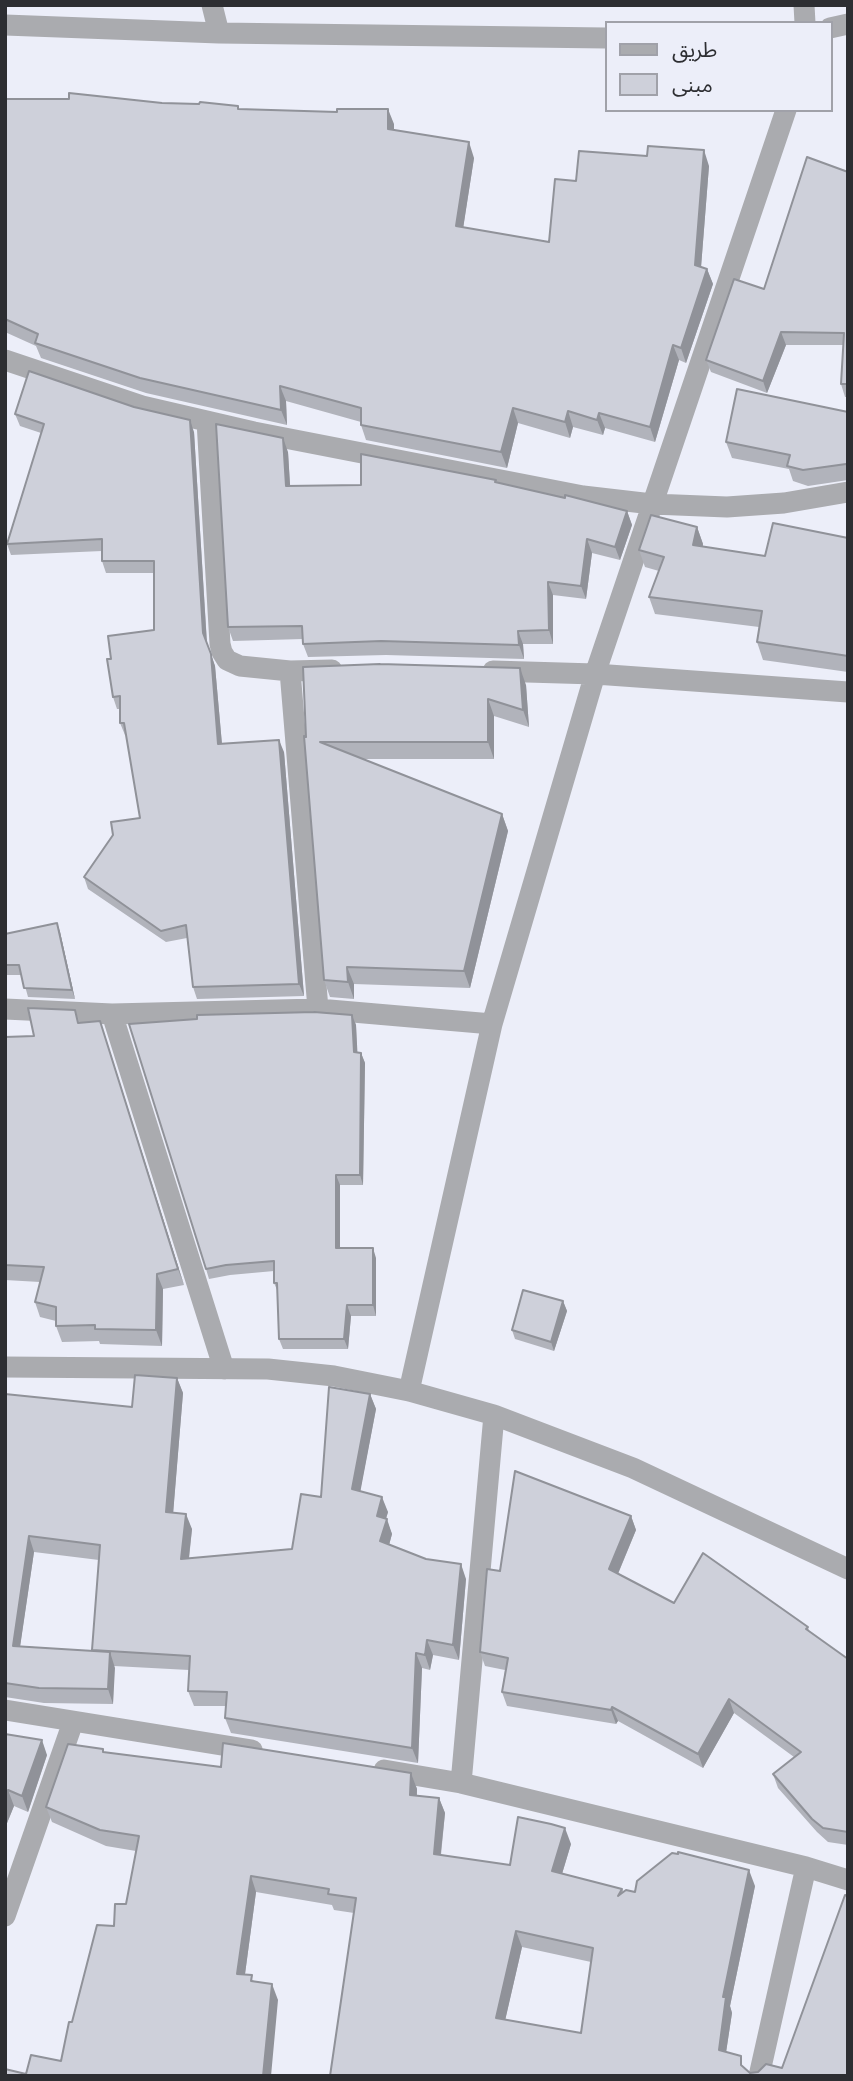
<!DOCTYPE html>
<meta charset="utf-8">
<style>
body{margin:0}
#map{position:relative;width:853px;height:2081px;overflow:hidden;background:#eceef9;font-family:"Zilla Slab","Noto Sans Arabic",serif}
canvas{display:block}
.frame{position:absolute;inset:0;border:7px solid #2d2e32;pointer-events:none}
.legend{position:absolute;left:605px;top:21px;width:228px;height:91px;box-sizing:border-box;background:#eceef9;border:2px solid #a0a1a9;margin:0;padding:9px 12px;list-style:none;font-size:21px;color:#2d2e32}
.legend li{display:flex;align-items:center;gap:14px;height:35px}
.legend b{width:35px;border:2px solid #a0a1a9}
</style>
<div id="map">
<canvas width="853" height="2081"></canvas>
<div class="frame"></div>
<ul class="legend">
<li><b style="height:9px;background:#aaabaf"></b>طريق</li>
<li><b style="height:19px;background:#ced0da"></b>مبنى</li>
</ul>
</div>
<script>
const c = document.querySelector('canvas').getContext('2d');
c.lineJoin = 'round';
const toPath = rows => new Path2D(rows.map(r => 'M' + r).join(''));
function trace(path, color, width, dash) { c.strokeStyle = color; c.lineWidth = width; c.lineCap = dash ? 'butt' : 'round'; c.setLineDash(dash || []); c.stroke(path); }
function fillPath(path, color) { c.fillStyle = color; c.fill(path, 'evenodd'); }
const minor = toPath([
 [212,5,219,33],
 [804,5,805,23],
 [5,25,219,33,606,38],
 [830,28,848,24],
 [5,360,142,406,254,432,583,496,652,504,727,507,784,503,848,492],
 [207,421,220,644,222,652,227,660,240,666,290,671,332,670],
 [290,671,318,1009],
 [493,671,595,674,848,692],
 [5,1009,112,1014,318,1009,492,1024],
 [112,1014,224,1369],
 [5,1367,268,1369,334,1376,409,1391,494,1415,633,1468,848,1569],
 [409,1391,492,1024,595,674,786,110],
 [5,1710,252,1750],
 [384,1770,461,1783,806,1867,848,1880],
 [461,1783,494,1415],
 [5,1916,73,1722],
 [759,2076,806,1867]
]);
const wall = toPath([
 [5,99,162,103,238,106,239,109,394,124,394,130,474,158,463,228,549,242,576,181,709,166,701,267,707,269,713,284,686,363,679,360,655,442,605,428,603,435,573,427,570,438,518,423,507,468,366,440,361,425,361,422,286,401,287,425,146,393,41,358,36,346,5,332],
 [848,172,848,397,845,397,841,384,843,345,786,345,767,393,711,372,706,360,764,289],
 [848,412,848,480,808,486,793,481,789,469,732,458,726,442],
 [15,414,194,432,207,643,215,666,222,744,284,752,304,996,197,999,193,987,187,938,166,942,88,889,84,877,140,818,126,735,125,735,120,723,120,709,117,709,113,697,111,659,154,630,154,573,106,573,102,561,102,551,11,555,7,544,41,433,20,426],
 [288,452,290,486,497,483,627,511,632,525,620,560,592,553,586,599,553,595,553,644,523,644,524,659,386,655,308,657,303,644,303,639,233,641,228,627],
 [697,527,703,544,703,547,765,556,848,538,848,672,763,660,757,642,759,627,655,614,649,597,659,571,645,567,639,550],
 [526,685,529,727,494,716,494,759,363,759,502,814,508,831,470,988,354,984,354,999,330,997,324,980,306,737],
 [57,923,60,932,75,999,28,997,22,975,5,975,5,934],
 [75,1010,80,1023,105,1036,184,1285,163,1289,162,1346,100,1344,99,1341,62,1342,56,1326,56,1321,40,1317,35,1302,40,1282,5,1280,5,1037,34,1036],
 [352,1015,356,1025,357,1053,361,1053,365,1063,363,1185,340,1185,340,1248,376,1258,376,1316,351,1316,348,1349,283,1349,279,1339,278,1292,274,1283,274,1271,230,1275,209,1279,206,1269],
 [563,1301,567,1311,554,1351,515,1339,512,1330],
 [177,1378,183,1393,173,1513,192,1529,189,1559,292,1549,321,1497,370,1394,376,1409,360,1491,388,1512,386,1519,392,1534,389,1545,466,1579,459,1660,433,1655,430,1670,422,1668,418,1763,231,1733,225,1718,226,1706,194,1706,188,1691,189,1670,114,1666,113,1704,44,1703,5,1697,5,1394,132,1407],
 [34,1552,99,1560,93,1651,20,1646],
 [631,1516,636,1530,618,1574,674,1603,808,1627,809,1631,848,1659,848,1845,828,1842,817,1832,778,1788,773,1774,794,1757,734,1713,703,1768,618,1721,616,1724,507,1706,502,1692,505,1670,485,1666,480,1652,500,1571],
 [5,1734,47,1755,28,1812,14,1806,5,1828],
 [103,1749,104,1752,221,1767,411,1773,417,1789,417,1796,439,1798,445,1813,441,1855,510,1865,571,1844,562,1874,622,1889,624,1892,755,1886,730,2006,732,2013,726,2052,750,2073,782,2068,848,2076,330,2076,354,1913,334,1910,332,1905,256,1892,245,1974,278,2000,26,2074,61,2061,72,2022,114,1926,126,1904,136,1851,106,1846,52,1822,46,1807],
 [522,1947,591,1962,581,2033,505,2020]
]);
const shadedWall = toPath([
 [388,109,394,124,394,144,388,129],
 [469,142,474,158,461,242,456,226],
 [704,150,709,166,700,280,695,265],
 [707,269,713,284,686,363,681,348],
 [781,332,786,345,767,393,763,381],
 [673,345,679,360,655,442,650,427],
 [280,386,286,401,287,425,281,410],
 [513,408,518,423,507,468,501,452],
 [568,411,573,427,570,438,565,422],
 [599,413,605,428,603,435,597,420],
 [190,420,194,432,207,645,203,633],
 [283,438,288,452,291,500,286,486],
 [627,511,632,525,620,560,615,547],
 [697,527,703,544,699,562,693,545],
 [587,539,592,553,586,599,581,586],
 [548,582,553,595,553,644,549,630],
 [518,631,523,644,524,659,519,645],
 [211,654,215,666,223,756,218,744],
 [520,668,526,685,529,727,523,710],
 [488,699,494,716,494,759,488,742],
 [279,740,284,752,304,996,299,984],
 [502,814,508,831,470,988,464,971],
 [57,923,60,932,75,999,72,990],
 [347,967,354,984,354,999,348,982],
 [352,1015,356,1025,358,1063,354,1052],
 [100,1021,105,1036,184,1285,178,1269],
 [361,1053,365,1063,363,1185,360,1175],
 [336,1175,340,1185,340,1259,336,1248],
 [373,1248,376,1258,376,1316,373,1305],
 [157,1274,163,1289,162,1346,156,1330],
 [563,1301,567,1311,554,1351,551,1342],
 [347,1305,351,1316,348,1349,344,1339],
 [177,1378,183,1393,172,1527,166,1512],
 [370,1394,376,1409,358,1504,352,1489],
 [382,1497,388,1512,382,1531,377,1516],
 [186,1514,192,1529,187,1574,181,1559],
 [631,1516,636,1530,614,1583,609,1569],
 [387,1519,392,1534,386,1556,380,1541],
 [29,1536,34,1552,18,1661,13,1646],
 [461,1564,466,1579,459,1660,453,1645],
 [427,1640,433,1655,430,1670,425,1655],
 [110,1652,115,1668,113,1704,108,1689],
 [416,1653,422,1668,418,1763,412,1748],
 [729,1699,734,1713,703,1768,698,1754],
 [612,1707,618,1721,616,1724,611,1710],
 [42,1740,47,1755,28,1812,22,1796],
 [411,1773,417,1789,416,1811,410,1795],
 [8,1790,14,1806,5,1828,5,1798],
 [439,1798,445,1813,439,1870,434,1854],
 [565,1828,571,1844,558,1887,552,1871],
 [749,1870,755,1886,730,2006,732,2013,724,2066,719,2050,723,1997],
 [251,1876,256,1892,243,1989,237,1974],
 [516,1931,522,1947,502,2034,496,2018],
 [272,1984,278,2000,271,2076,263,2076]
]);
const building = toPath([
 [69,93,162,103,199,104,200,102,238,106,238,109,337,112,337,109,388,109,388,129,469,142,456,226,549,242,555,179,576,181,579,151,647,156,648,146,704,150,695,265,707,269,681,348,673,345,650,427,599,413,597,420,568,411,565,422,513,408,501,452,361,425,361,408,280,386,281,410,140,378,35,343,38,334,5,319,5,99,69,99,69,93],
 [807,157,848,172,848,384,841,384,844,333,781,332,763,381,706,360,734,279,764,289,807,157],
 [29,371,134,407,190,420,203,633,211,654,218,744,279,740,299,984,193,987,186,925,161,931,84,877,113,835,111,822,140,818,124,723,120,723,120,696,113,697,107,659,111,659,108,636,154,630,154,561,102,561,102,539,7,544,44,424,15,414,29,371],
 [737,389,848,412,848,465,846,464,803,470,787,466,790,455,726,442,737,389],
 [216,424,283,438,286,486,361,485,361,454,496,480,495,482,565,498,565,495,627,511,615,547,587,539,581,586,548,582,549,630,518,631,519,645,381,641,303,644,302,626,228,627,216,424],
 [651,515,697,527,693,545,765,556,773,523,848,538,848,656,757,642,762,611,649,597,664,557,639,550,651,515],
 [380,664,520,668,523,710,488,699,488,742,320,742,502,814,464,971,347,967,348,982,324,980,304,736,306,737,303,667,380,664],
 [57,923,72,990,24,988,19,965,5,965,5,934,57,923],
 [28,1008,75,1010,78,1023,100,1021,178,1269,157,1274,156,1330,95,1329,95,1325,56,1326,56,1307,35,1302,44,1267,5,1265,5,1037,34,1036,28,1008],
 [314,1012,352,1015,354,1052,361,1053,360,1175,336,1175,336,1248,373,1248,373,1305,347,1305,344,1339,279,1339,277,1283,274,1283,274,1261,226,1265,206,1269,129,1024,197,1019,197,1015,314,1012],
 [523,1290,563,1301,551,1342,512,1330,523,1290],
 [135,1375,177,1378,166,1512,186,1514,181,1559,292,1549,301,1494,321,1497,329,1387,370,1394,352,1489,382,1497,377,1516,387,1519,380,1541,426,1559,461,1564,453,1645,427,1640,425,1655,416,1653,412,1748,225,1718,227,1692,188,1691,190,1656,92,1650,100,1545,29,1536,13,1646,110,1652,108,1689,39,1688,5,1683,5,1394,132,1407,135,1375],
 [515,1471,631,1516,609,1569,674,1603,703,1553,808,1627,806,1629,848,1659,848,1832,823,1828,812,1819,773,1774,801,1752,729,1699,698,1754,612,1707,611,1710,502,1692,508,1658,480,1652,487,1569,500,1571,515,1471],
 [5,1734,42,1740,22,1796,8,1790,5,1798,5,1734],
 [223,1743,411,1773,410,1795,439,1798,434,1854,510,1865,518,1817,551,1824,565,1828,552,1871,622,1889,618,1896,626,1890,635,1892,637,1881,672,1853,678,1854,678,1852,749,1870,723,1997,726,1997,719,2050,741,2056,741,2065,750,2073,758,2072,766,2064,782,2068,845,1895,848,1896,848,2076,330,2076,356,1898,328,1894,329,1889,251,1876,237,1974,252,1975,251,1981,272,1984,263,2076,5,2076,5,2069,26,2074,31,2055,61,2061,69,2022,72,2022,97,1925,114,1926,115,1904,126,1904,139,1836,100,1830,46,1807,68,1744,103,1749,103,1752,221,1767,223,1743],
 [516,1931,593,1948,581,2033,496,2018,516,1931]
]);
trace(minor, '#aaabaf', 21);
fillPath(wall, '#b1b3bb');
fillPath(shadedWall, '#909299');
fillPath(building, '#ced0da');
trace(building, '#909299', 2);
</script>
